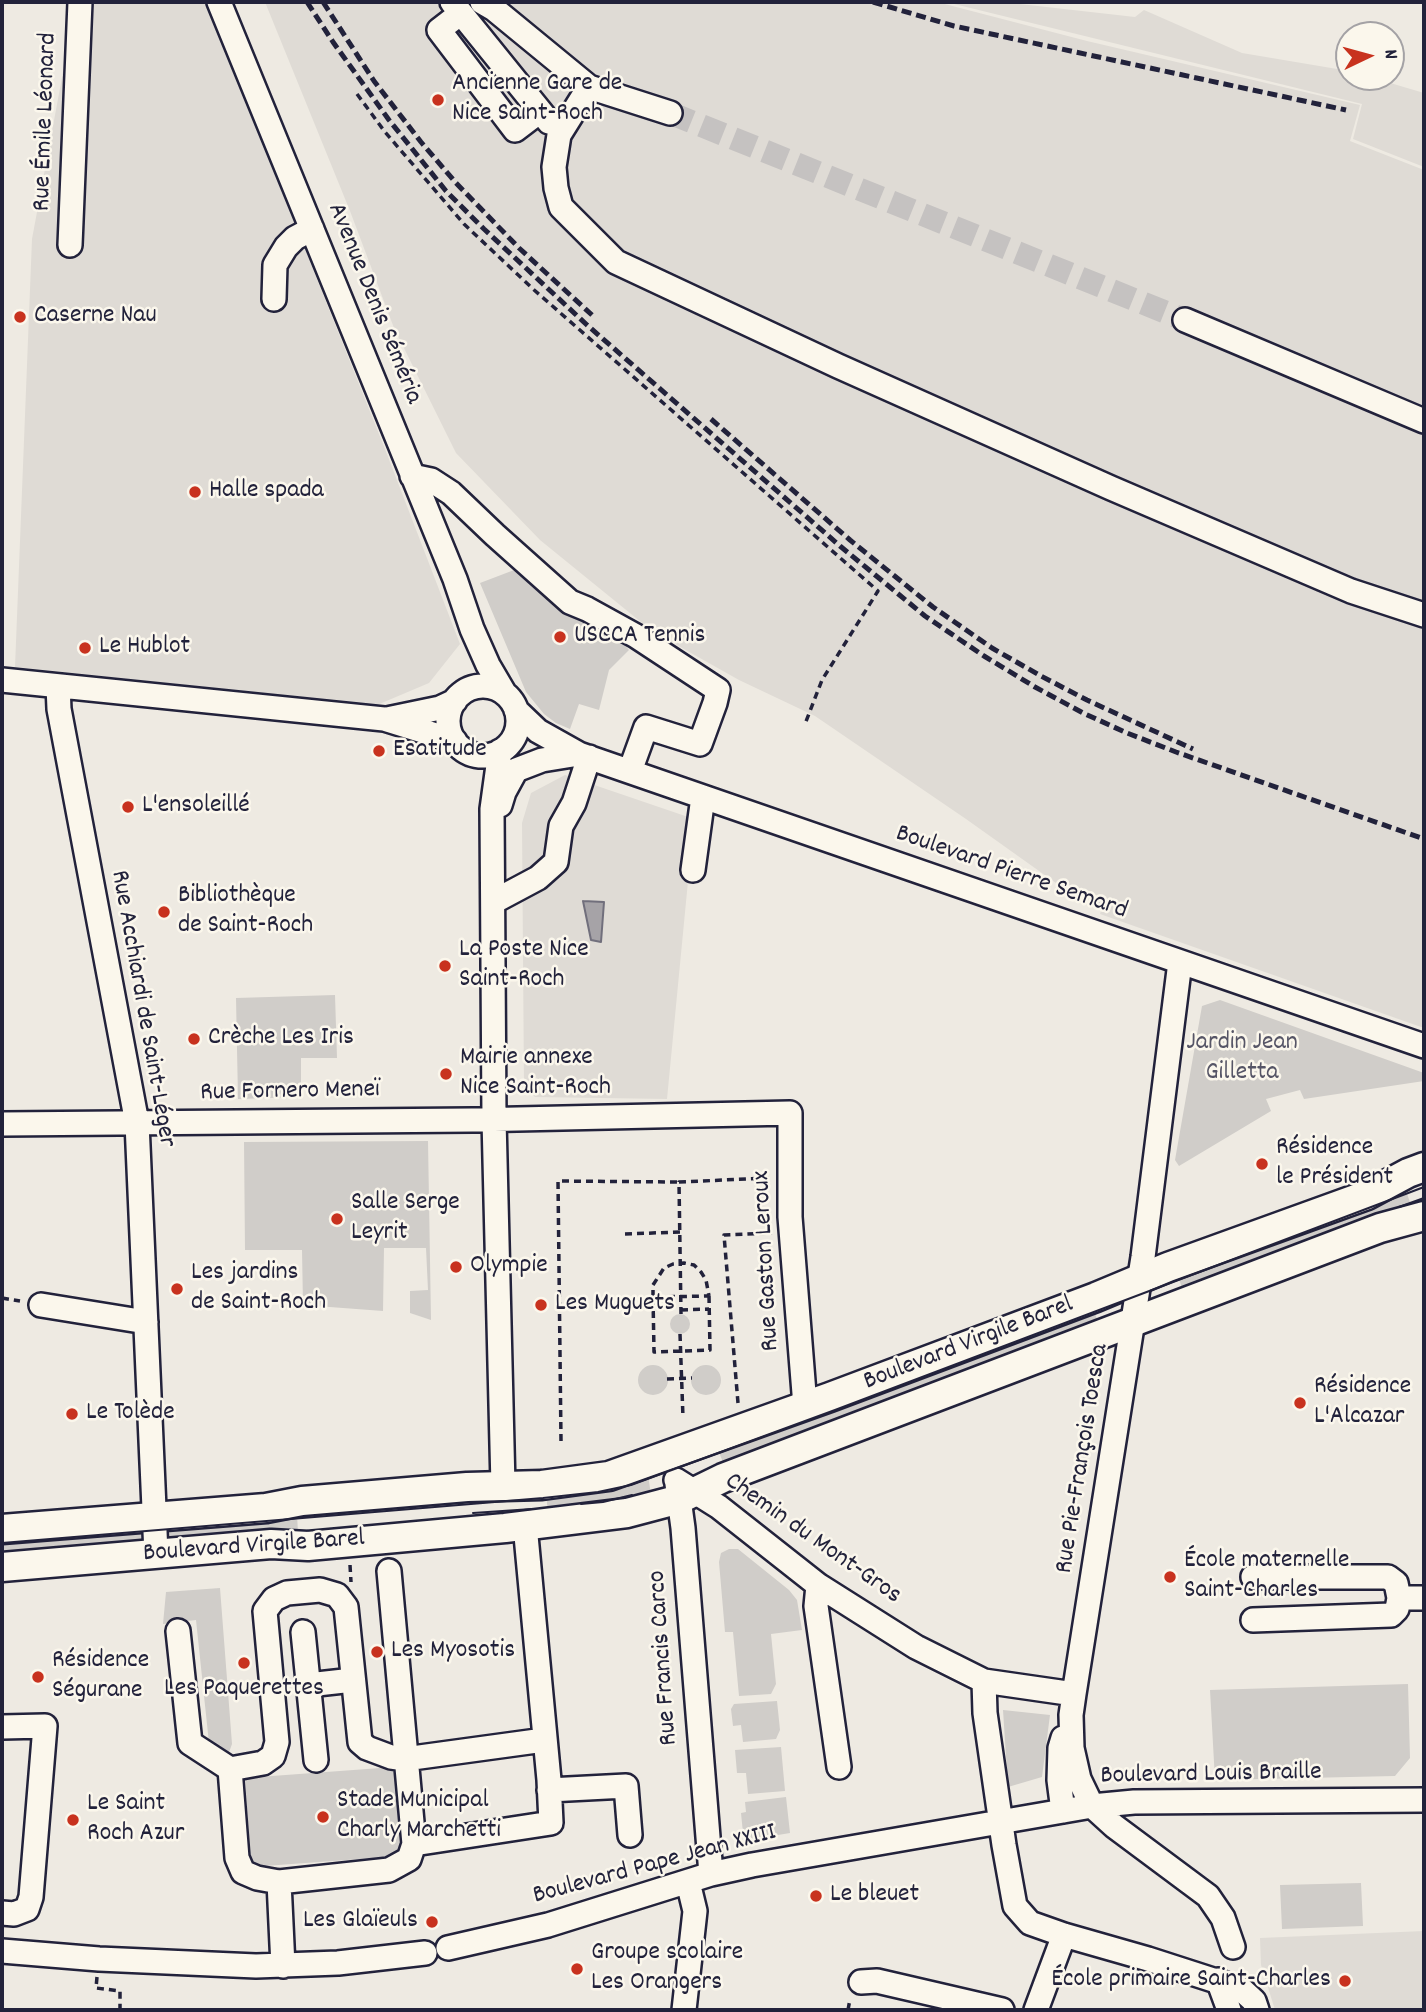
<!DOCTYPE html>
<meta charset="utf-8">
<style>
body{margin:0}
#map{position:relative;width:1426px;height:2012px;overflow:hidden;background:#eeeae2;font-family:Dekko,sans-serif}
canvas{display:block}
.frame{position:absolute;inset:0;border:4px solid #22223b;pointer-events:none}
.north{position:absolute;left:1335px;top:21px;width:70px;height:70px;box-sizing:border-box;background:#fbf7ec;border:2px solid #a4a2a5;border-radius:50%;rotate:85deg;font-size:19px;font-weight:700;line-height:28px;text-align:center;color:#22223b}
.north::after{content:'';display:block;margin:auto;width:24px;height:32px;background:#c8321e;clip-path:polygon(50% 0,100% 100%,50% 72%,0 100%)}
</style>
<div id="map">
<canvas width="1426" height="2012"></canvas>
<div class="frame"></div>
<div class="north">N</div>
</div>
<script>
const c = document.querySelector('canvas').getContext('2d');
c.lineJoin = 'round';
function fillPath(path, color) { c.fillStyle = color; c.fill(path, 'evenodd'); }
const toPath = rows => new Path2D(rows.map(r => 'M' + r).join(''));
function trace(path, color, width, dash) { c.strokeStyle = color; c.lineWidth = width; c.lineCap = dash ? 'butt' : 'round'; c.setLineDash(dash || []); c.stroke(path); }
function label(font, color, halo, rows, align = 'center') {
  c.font = font + ' Dekko,sans-serif'; c.lineWidth = 5; c.setLineDash([]); c.textBaseline = 'middle'; c.strokeStyle = halo; c.fillStyle = color; for (const [text, x, y, turn = 0] of rows) {
    c.save(); c.translate(x, y); c.rotate((+turn || 0) * Math.PI / 180); c.textAlign = isNaN(turn) ? turn : align; if (halo) c.strokeText(text, 0, 0); c.fillText(text, 0, 0); c.restore();
  }
}
const built = toPath([
 [76,2,206,2,385,449,460,644,429,683,377,705,15,667,32,239],
 [265,2,937,2,1087,41,1360,105,1350,141,1424,170,1424,1028,1100,914,1103,905,1070,893,966,819,815,716,739,680,652,631,540,540,456,453,394,328,350,211],
 [946,2,1002,2,1135,17,1144,10,1242,53,1349,71,1349,77,1370,77,1424,93,1424,167,1353,139,1362,104],
 [565,775,694,819,667,1099,535,1097,524,1086,522,823,531,793],
 [1424,1931,1424,2010,1275,2010,1261,1965,1260,1938]
]);
const green = toPath([
 [522,567,606,624,629,650,609,670,599,710,579,704,570,729,556,723,544,714,526,692,480,583],
 [335,995,337,1058,301,1058,301,1097,238,1099,236,998],
 [1220,1000,1424,1073,1424,1081,1304,1099,1300,1090,1266,1099,1271,1111,1179,1166,1175,1160,1202,1006],
 [428,1141,431,1320,410,1313,410,1291,428,1290,426,1248,384,1248,383,1311,303,1305,302,1250,245,1250,244,1142],
 [1405,1188,1412,1208,1184,1294,1177,1273],
 [1093,1307,1099,1325,725,1467,718,1450],
 '670 1324a10 10 0 1 1 20 0a10 10 0 1 1-20 0Z',
 '691 1380a15 15 0 1 1 30 0a15 15 0 1 1-30 0Z',
 '638 1380a15 15 0 1 1 30 0a15 15 0 1 1-30 0Z',
 [648,1475,651,1495,548,1514,546,1493],
 [297,1514,298,1533,2,1558,2,1539],
 [729,1549,738,1549,789,1590,797,1600,802,1630,771,1634,776,1684,771,1694,739,1696,733,1632,725,1632,719,1562,721,1553],
 [220,1588,232,1744,228,1755,209,1743,196,1620,163,1624,166,1592],
 [1408,1684,1410,1758,1395,1776,1215,1780,1210,1690],
 [777,1701,780,1730,776,1739,743,1742,741,1725,733,1726,731,1709,734,1704],
 [1003,1710,1050,1715,1042,1777,1008,1787],
 [781,1747,785,1791,748,1794,746,1773,737,1773,735,1750],
 [394,1767,401,1856,251,1867,245,1778],
 [786,1797,790,1833,754,1839,747,1837,743,1833,741,1813,746,1812,745,1802],
 [1361,1883,1363,1926,1282,1929,1280,1885]
]);
const water = toPath([
 [583,901,604,902,601,942,591,940,583,901]
]);
const minorTunnel = toPath([
 [670,113,1185,320]
]);
const path = toPath([
 [357,94,385,132,464,224,533,289,878,591,822,680,805,724],
 [625,1234,680,1232],
 [709,1296,710,1350,654,1352,653,1297,709,1296],
 [653,1297,653,1285,664,1268,673,1264,684,1263,694,1265,701,1272,706,1280,709,1296],
 [2,1298,20,1301],
 [681,1310,709,1309],
 [681,1314,679,1182,769,1178],
 [680,1334,683,1418],
 [667,1379,692,1378],
 [738,1403,724,1235,772,1233],
 [561,1441,558,1181,679,1182],
 [350,1565,351,1582],
 [97,1977,96,1988,120,1991,120,2010],
 [848,2010,850,1999]
]);
const minor = toPath([
 [219,2,455,579,472,629,488,665,505,694],
 [452,2,549,122],
 [482,2,494,9,589,87,670,113],
 [461,13,439,30,515,130,540,111],
 [589,87,559,135,554,167,556,188,561,207,616,262,838,366,1111,488,1351,591,1424,615],
 [70,245,80,2],
 [274,299,275,265,286,247,295,238,312,229],
 [1185,320,1424,421],
 [412,476,431,480,451,493,495,535,570,602,587,609,636,636,718,690,715,703,700,744,646,727,630,771],
 [2,680,384,719,455,741],
 [58,686,59,709,137,1123,156,1554],
 '448 721a35 35 0 1 1 70 0a35 35 0 1 1-70 0Z',
 [516,710,538,731,579,754,1424,1046],
 [387,719,440,708,455,701],
 [500,751,492,809,494,1119,503,1486],
 [500,805,504,792,516,770,542,760,579,754],
 [693,870,703,797],
 [493,902,538,878,556,862,561,826,574,803,589,757],
 [1180,962,1143,1257,1074,1694,1071,1715,1072,1748,1079,1779,1092,1806,1114,1826,1208,1896,1223,1918,1233,1947],
 [2,1124,472,1120,790,1113,790,1217,805,1406],
 [41,1305,146,1322],
 [676,1480,719,1507,818,1585,916,1647,984,1681,1074,1694],
 [677,1484,683,1528,711,1874],
 [389,1571,414,1844],
 [1253,1577,1388,1577,1396,1583,1399,1598,1424,1598],
 [818,1585,816,1606,839,1767],
 [1253,1620,1391,1615,1397,1609,1399,1598],
 [178,1631,190,1743,230,1769,263,1763,273,1756,277,1742,265,1611,274,1599,287,1593,320,1590,337,1595,346,1607,360,1742,367,1748,391,1757,405,1759,544,1740],
 [303,1632,316,1760],
 [984,1681,985,1713,1004,1845,1015,1906,1030,1923,1064,1935,1148,1959,1241,1989,1254,2001,1257,2010],
 [308,1685,353,1680],
 [2,1727,45,1726,31,1897,27,1909,14,1914,2,1913],
 [230,1769,237,1858,243,1872,257,1878,279,1882],
 [549,1790,626,1786,630,1835],
 [1063,1811,1059,1780,1060,1748,1063,1738],
 [448,1948,548,1925,711,1874,752,1865,1092,1806,1134,1802,1424,1800],
 [2,1951,99,1959,256,1966,338,1963,425,1953],
 [283,1966,279,1882,389,1870,409,1859,414,1844,551,1823,549,1780,525,1525],
 [1218,1980,1229,2010],
 [861,1982,877,1981,1002,2010],
 [684,2010,695,1911,688,1882],
 [1036,2010,1064,1935]
]);
const major = toPath([
 [2,1529,266,1508,302,1501,467,1487,542,1485,609,1476,830,1397,1096,1297,1168,1267,1367,1195,1408,1173,1424,1167],
 [2,1567,271,1544,308,1546,505,1528,627,1513,680,1499,723,1478,1380,1228,1424,1216]
]);
const tram = toPath([
 [1399,1207,1424,1198],
 [581,1504,603,1502,632,1495],
 [473,1513,532,1509],
 [2,1543,543,1498,598,1492,631,1485,835,1410,1424,1187]
]);
const rail = toPath([
 [307,2,333,42,389,120,446,191,484,229,587,325,840,546,925,616,984,656,1035,687,1083,713,1127,733,1176,752,1424,839],
 [323,2,374,81,421,142,456,183,519,248,592,315],
 [873,2,954,26,1346,110],
 [711,419,850,540,933,607,992,648,1041,676,1087,700,1193,749]
]);
const markers = [
 [438,100,7,"#c8321e"],
 [20,317,7,"#c8321e"],
 [195,492,7,"#c8321e"],
 [560,637,7,"#c8321e"],
 [85,648,7,"#c8321e"],
 [379,751,7,"#c8321e"],
 [128,807,7,"#c8321e"],
 [164,912,7,"#c8321e"],
 [445,966,7,"#c8321e"],
 [194,1039,7,"#c8321e"],
 [446,1074,7,"#c8321e"],
 [1262,1164,7,"#c8321e"],
 [337,1219,7,"#c8321e"],
 [456,1267,7,"#c8321e"],
 [177,1289,7,"#c8321e"],
 [541,1305,7,"#c8321e"],
 [1300,1403,7,"#c8321e"],
 [72,1414,7,"#c8321e"],
 [1170,1577,7,"#c8321e"],
 [377,1652,7,"#c8321e"],
 [244,1663,7,"#c8321e"],
 [38,1677,7,"#c8321e"],
 [323,1817,7,"#c8321e"],
 [73,1820,7,"#c8321e"],
 [816,1896,7,"#c8321e"],
 [432,1922,7,"#c8321e"],
 [577,1969,7,"#c8321e"],
 [1345,1981,7,"#c8321e"]
];
const poiNames = [
 ["Ancienne Gare de",452,85],
 ["Nice Saint-Roch",452,115],
 ["Caserne Nau",34,317],
 ["Halle spada",209,492],
 ["USCCA Tennis",574,637],
 ["Le Hublot",99,648],
 ["Esatitude",393,751],
 ["L'ensoleillé",142,807],
 ["Bibliothèque",178,897],
 ["de Saint-Roch",178,927],
 ["La Poste Nice",459,951],
 ["Saint-Roch",459,981],
 ["Crèche Les Iris",208,1039],
 ["Mairie annexe",460,1059],
 ["Nice Saint-Roch",460,1089],
 ["Résidence",1276,1149],
 ["le Président",1276,1179],
 ["Salle Serge",351,1204],
 ["Leyrit",351,1234],
 ["Olympie",470,1267],
 ["Les jardins",191,1274],
 ["de Saint-Roch",191,1304],
 ["Les Muguets",555,1305],
 ["Résidence",1314,1388],
 ["L'Alcazar",1314,1418],
 ["Le Tolède",86,1414],
 ["École maternelle",1184,1562],
 ["Saint-Charles",1184,1592],
 ["Les Myosotis",391,1652],
 ["Résidence",52,1662],
 ["Ségurane",52,1692],
 ["Les Paquerettes",244,1690,"center"],
 ["Stade Municipal",337,1802],
 ["Charly Marchetti",337,1832],
 ["Le Saint",87,1805],
 ["Roch Azur",87,1835],
 ["Le bleuet",830,1896],
 ["Les Glaïeuls",418,1922,"right"],
 ["Groupe scolaire",591,1954],
 ["Les Orangers",591,1984],
 ["École primaire Saint-Charles",1331,1981,"right"]
];
const streetNames = [
 ["Rue Émile Léonard",47,122,-88],
 ["Avenue Denis Séméria",373,304,68],
 ["Boulevard Pierre Semard",1011,874,19],
 ["Rue Acchiardi de Saint-Léger",141,1009,80],
 ["Rue Fornero Meneï",290,1093,-1],
 ["Rue Gaston Leroux",768,1261,-93],
 ["Boulevard Virgile Barel",969,1345,-21],
 ["Rue Pie-François Toesca",1084,1459,-81],
 ["Chemin du Mont-Gros",812,1540,35],
 ["Boulevard Virgile Barel",254,1548,-4],
 ["Rue Francis Carco",665,1658,-94],
 ["Boulevard Louis Braille",1211,1776,-1],
 ["Boulevard Pape Jean XXIII",655,1866,-15]
];
const parkNames = [
 ["Jardin Jean",1242,1044],
 ["Gilletta",1242,1074]
];
fillPath(built, '#dfdbd5');
fillPath(green, '#d0cdc9');
fillPath(water, '#a6a3a7');
trace(water, '#716f7c', 2);
trace(minorTunnel, '#c5c2c1', 23, [23, 11]);
trace(minor, '#22223b', 28);
trace(major, '#22223b', 33);
trace(path, '#22223b', 3.5, [7, 5]);
trace(minor, '#fbf7ec', 23);
trace(major, '#fbf7ec', 28);
trace(tram, '#22223b', 2);
trace(rail, '#22223b', 5, [10, 5]);
for (const [x, y, r, color] of markers) { const dot = new Path2D(); dot.arc(x, y, r, 0, 2 * Math.PI); c.fillStyle = color; c.fill(dot); trace(dot, '#fbf7ec', 2.5); }
label('26px', '#22223b', '#fbf7ec', poiNames, 'left');
label('26px', '#22223b', '#fbf7ec', streetNames);
label('26px', '#565566', '#fbf7ec', parkNames);
</script>
